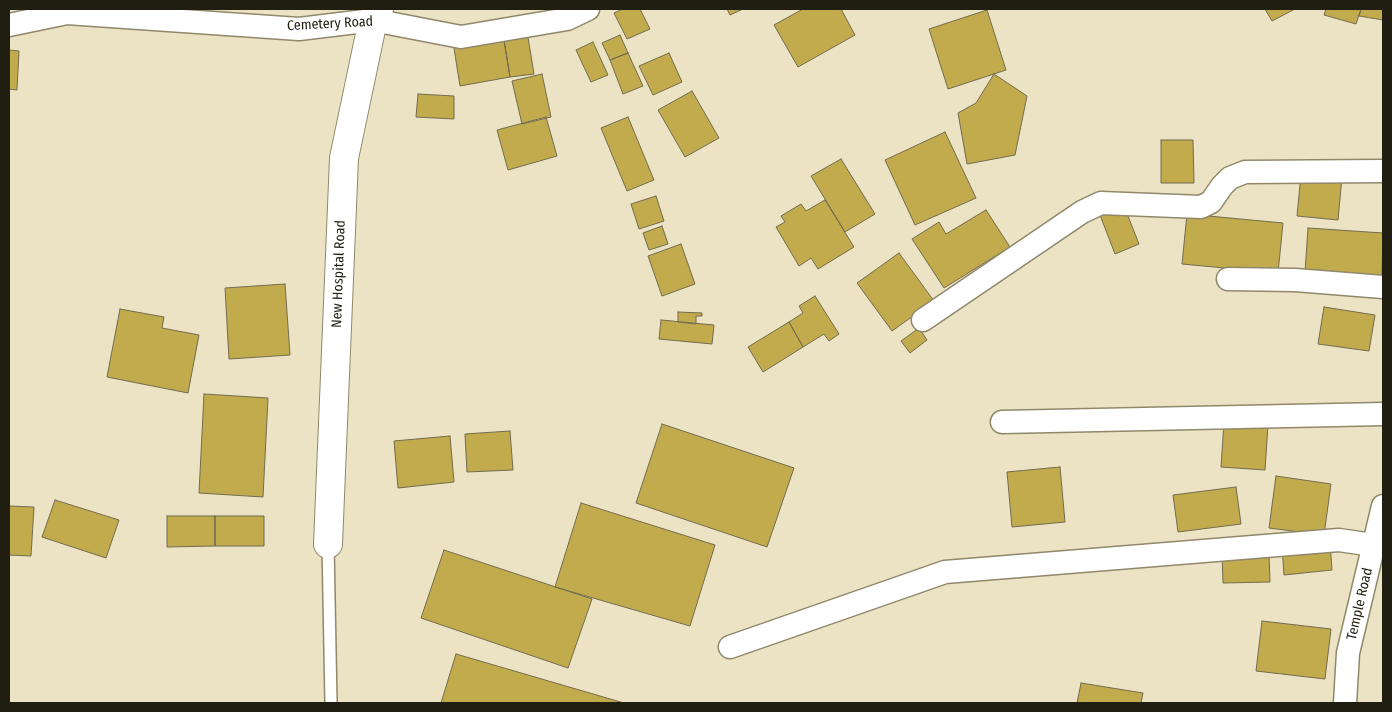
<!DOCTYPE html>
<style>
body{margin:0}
#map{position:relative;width:1392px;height:712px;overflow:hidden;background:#ebe3c3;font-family:"Fira Sans Condensed",sans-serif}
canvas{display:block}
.frame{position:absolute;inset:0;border:10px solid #201d11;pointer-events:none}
</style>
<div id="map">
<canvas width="1392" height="712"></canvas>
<div class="frame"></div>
</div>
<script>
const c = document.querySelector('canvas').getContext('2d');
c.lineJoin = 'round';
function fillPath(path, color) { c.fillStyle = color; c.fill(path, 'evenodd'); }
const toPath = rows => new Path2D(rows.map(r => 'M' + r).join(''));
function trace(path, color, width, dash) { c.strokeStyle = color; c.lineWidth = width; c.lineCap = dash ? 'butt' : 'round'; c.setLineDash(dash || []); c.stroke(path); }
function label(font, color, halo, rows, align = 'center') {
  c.font = font + ' "Fira Sans Condensed",sans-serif'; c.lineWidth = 4; c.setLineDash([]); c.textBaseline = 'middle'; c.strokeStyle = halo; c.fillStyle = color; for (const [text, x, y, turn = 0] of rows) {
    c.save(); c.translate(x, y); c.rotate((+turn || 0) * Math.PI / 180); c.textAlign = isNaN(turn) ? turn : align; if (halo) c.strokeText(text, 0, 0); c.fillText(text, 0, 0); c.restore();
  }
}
const building = toPath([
 [623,9,640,9,650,29,627,39,614,13,623,9],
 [727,9,743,9,730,15,727,9],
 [803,9,841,9,855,35,798,67,774,25,803,9],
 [1265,9,1295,9,1272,21,1265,9],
 [1326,9,1361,9,1356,24,1324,15,1326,9],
 [1361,9,1383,9,1383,20,1359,16,1361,9],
 [987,10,1006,70,948,89,929,29,987,10],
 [527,31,534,74,510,77,503,34,527,31],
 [503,34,510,77,460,86,453,42,503,34],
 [620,35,628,53,610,60,602,43,620,35],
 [593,42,608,75,591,82,576,50,593,42],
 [9,50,19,51,17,90,9,89,9,50],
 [628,53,643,86,623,94,610,60,628,53],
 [669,53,682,82,653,95,639,66,669,53],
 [542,74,551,117,522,124,512,81,542,74],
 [994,74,1027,96,1015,155,967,164,958,113,976,103,994,74],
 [692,91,719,138,685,157,658,110,692,91],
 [418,94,454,96,454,119,416,117,418,94],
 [546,117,557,156,508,170,497,130,546,117],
 [628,117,654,180,627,191,601,128,628,117],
 [945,132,976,198,915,225,885,160,945,132],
 [1161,140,1193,140,1194,183,1161,183,1161,140],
 [841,159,875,214,845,232,811,176,841,159],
 [1301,174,1342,177,1338,220,1297,216,1301,174],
 [656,196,664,221,639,229,631,204,656,196],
 [825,200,854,247,818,269,811,258,799,266,776,227,785,222,781,216,801,204,806,211,825,200],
 [1124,206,1139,244,1115,254,1100,215,1124,206],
 [986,210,1010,247,944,288,912,239,939,222,946,234,986,210],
 [1187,214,1283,223,1278,273,1182,264,1187,214],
 [662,226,668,244,649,250,643,233,662,226],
 [1308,228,1383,233,1382,277,1305,272,1308,228],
 [681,244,695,284,662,296,648,256,681,244],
 [899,253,934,301,892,331,857,283,899,253],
 [285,284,290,355,229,359,225,288,285,284],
 [815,296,839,334,829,341,824,334,803,347,789,322,803,313,799,306,815,296],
 [1324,307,1375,315,1369,351,1318,344,1324,307],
 [120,309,164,317,162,328,199,335,188,393,107,377,120,309],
 [678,312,702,313,702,316,696,316,696,324,678,322,678,312],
 [661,320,714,325,712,344,659,339,661,320],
 [789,322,803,347,763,372,748,347,789,322],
 [919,328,927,340,910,353,901,341,919,328],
 [204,394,268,398,263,497,199,493,204,394],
 [1224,422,1268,425,1265,470,1221,467,1224,422],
 [662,424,794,468,767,547,636,503,662,424],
 [510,431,513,470,467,472,465,434,510,431],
 [450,436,454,482,398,488,394,441,450,436],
 [1060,467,1065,522,1012,527,1007,472,1060,467],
 [1276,476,1331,484,1324,535,1269,528,1276,476],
 [1236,487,1241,524,1178,532,1173,495,1236,487],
 [55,500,119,520,106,558,42,537,55,500],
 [581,503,715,545,690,626,555,587,581,503],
 [9,506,34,507,31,556,9,555,9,506],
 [167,516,215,516,215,546,167,547,167,516],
 [215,516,264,516,264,546,215,546,215,516],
 [1330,543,1332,570,1284,575,1282,547,1330,543],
 [444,550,592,599,568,668,421,618,444,550],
 [1269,553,1270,582,1223,583,1222,554,1269,553],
 [1262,621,1331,629,1325,679,1256,671,1262,621],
 [456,654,624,703,441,703,456,654],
 [1081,683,1143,693,1141,703,1077,703,1081,683]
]);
const service = toPath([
 [328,544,331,703]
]);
const minor = toPath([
 [9,25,67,13,299,29,373,20,461,37,567,19,588,9],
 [1228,279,1295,280,1383,287],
 [923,320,1082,212,1101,203,1201,207,1211,202,1222,186,1230,178,1245,172,1383,171],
 [1002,422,1383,414],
 [730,647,945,572,1339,540,1373,545],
 [1345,703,1348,653,1383,506]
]);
const secondary = toPath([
 [328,544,344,158,373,20,379,9]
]);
const streetNames = [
 ["Cemetery Road",330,24,-3],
 ["New Hospital Road",339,274,-88],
 ["Temple Road",1360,604,-77]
];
fillPath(building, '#c2ab4c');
trace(building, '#726b4f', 1);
trace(service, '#90886b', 14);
trace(minor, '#90886b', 25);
trace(secondary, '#90886b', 30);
trace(service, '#fff', 11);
trace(minor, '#fff', 22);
trace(secondary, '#fff', 28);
label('14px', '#201d11', '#fff', streetNames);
</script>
